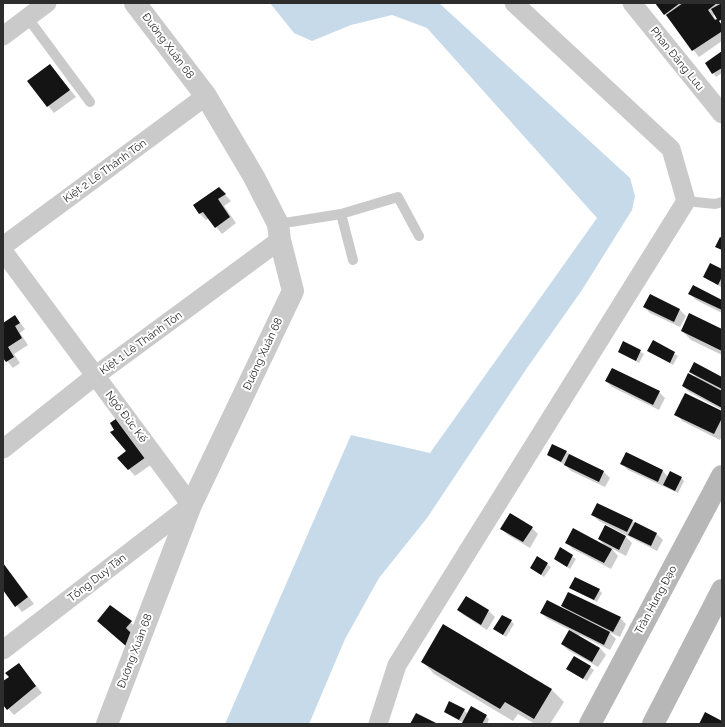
<!DOCTYPE html>
<meta charset="utf-8">
<style>
body{margin:0}
#map{position:relative;width:725px;height:727px;overflow:hidden;background:#fff;font-family:Raleway,sans-serif}
canvas{display:block}
.frame{position:absolute;inset:0;border:4px solid #2d2d2d;pointer-events:none}
</style>
<div id="map">
<canvas width="725" height="727"></canvas>
<div class="frame"></div>
</div>
<script>
const c = document.querySelector('canvas').getContext('2d');
c.lineJoin = 'round';
function fillPath(path, color) { c.fillStyle = color; c.fill(path, 'evenodd'); }
const toPath = rows => new Path2D(rows.map(r => 'M' + r).join(''));
function trace(path, color, width, dash) { c.strokeStyle = color; c.lineWidth = width; c.lineCap = dash ? 'butt' : 'round'; c.setLineDash(dash || []); c.stroke(path); }
function label(font, color, halo, rows, align = 'center') {
  c.font = font + ' Raleway,sans-serif'; c.lineWidth = 4; c.setLineDash([]); c.textBaseline = 'middle'; c.strokeStyle = halo; c.fillStyle = color; for (const [text, x, y, turn = 0] of rows) {
    c.save(); c.translate(x, y); c.rotate((+turn || 0) * Math.PI / 180); c.textAlign = isNaN(turn) ? turn : align; if (halo) c.strokeText(text, 0, 0); c.fillText(text, 0, 0); c.restore();
  }
}
const water = toPath([
 [270,3,439,3,630,178,635,196,632,210,582,290,527,368,427,518,379,578,345,639,309,724,225,724,351,435,430,453,597,218,427,28,392,15,351,25,312,41,294,33]
]);
const shadow = toPath([
 [656,3,681,3,682,4,685,3,718,3,719,5,722,3,722,23,716,14,713,16,722,27,722,41,699,57],
 [722,53,722,73,716,77,706,63],
 [50,65,76,97,54,113,28,81],
 [219,188,231,201,224,206,236,223,222,234,209,218,206,220,200,214,194,205],
 [722,270,721,287,704,277],
 [690,294,722,301,722,313,696,300],
 [644,307,680,310,686,316,680,327,650,313],
 [15,316,25,329,20,333,28,345,14,354,20,363,13,368,3,356,3,324],
 [722,330,722,355,691,340,682,331],
 [624,342,644,354,639,363,619,352],
 [653,342,678,356,673,365,649,351],
 [690,371,722,378,722,410,689,392,683,386,698,379],
 [606,381,659,392,665,398,659,410,612,387],
 [722,412,722,436,720,440,682,421,676,414],
 [112,433,152,464,135,476,119,458,128,451],
 [566,452,604,472,610,478,605,487,571,471,565,465,548,455],
 [626,454,663,471,668,477,681,478,684,481,678,493,628,470,622,464],
 [593,515,632,521,657,534,663,540,657,551,599,521],
 [605,527,626,537,632,543,626,556,611,548,618,556,611,569,573,549,567,543,605,546,599,539],
 [501,528,532,528,538,534,530,548,508,535],
 [561,549,576,559,570,569,555,559],
 [537,558,551,567,544,577,531,568],
 [3,563,34,604,22,612,3,588],
 [570,588,599,590,602,593,597,602],
 [466,598,489,611,495,617,487,630,465,616,459,610],
 [562,606,620,618,626,624,620,637,609,632,616,639,610,650,580,635,579,636,600,648,606,655,598,667,568,650,562,644,570,630,548,619,541,613,569,612],
 [111,607,137,628,131,635,104,627],
 [511,621,514,624,506,637,495,629],
 [574,657,594,670,587,681,567,669],
 [422,661,552,690,564,702,550,724,535,724,518,714,513,721,434,674],
 [19,664,42,693,14,715,3,703,3,686],
 [464,710,468,714,486,716,489,719,487,724,465,724,445,712]
]);
const building = toPath([
 [655,3,680,3,664,15],
 [683,3,717,3,708,10,715,20,717,19,711,9,722,3,722,19,719,21,722,25,722,34,721,32,692,51,666,15],
 [722,51,722,68,712,74,705,63],
 [50,64,70,90,47,107,27,81],
 [219,187,226,194,218,199,230,217,215,228,203,212,199,214,193,205],
 [720,237,722,238,722,250,715,247],
 [710,263,722,269,722,277,718,285,703,277],
 [693,285,722,300,722,310,688,294],
 [650,294,680,309,674,322,643,307],
 [689,313,722,329,722,351,681,331],
 [15,315,20,323,15,326,22,338,8,347,14,357,6,362,3,358,3,323],
 [653,340,675,352,670,363,647,351],
 [623,341,641,350,636,361,618,352],
 [694,362,722,377,722,389,689,372],
 [612,368,660,391,653,405,605,381],
 [688,373,722,391,722,408,682,386],
 [685,393,722,411,722,418,714,434,674,415],
 [120,416,146,457,128,470,117,458,126,451,110,432,114,430,110,423],
 [552,444,567,451,561,462,547,455],
 [626,452,663,470,658,482,620,464],
 [569,454,604,471,599,482,564,465],
 [670,471,682,477,675,491,663,485],
 [597,503,633,520,627,532,591,515],
 [510,513,533,527,523,542,500,529],
 [635,522,657,533,651,546,628,535],
 [605,525,626,536,619,550,598,539],
 [573,528,612,549,604,563,565,543],
 [560,547,573,555,567,567,554,559],
 [537,556,548,563,541,575,530,568],
 [3,563,28,597,15,607,3,590],
 [575,577,600,589,594,600,569,588],
 [568,592,621,617,613,632,561,606],
 [466,596,489,610,481,625,457,610],
 [547,600,610,632,604,645,540,613],
 [110,605,132,621,126,628,135,637,127,647,97,621],
 [502,615,512,620,503,635,493,629],
 [443,624,552,689,534,719,505,702,500,709,421,662],
 [569,630,600,648,592,662,561,644],
 [574,656,591,666,583,679,566,669],
 [19,663,36,686,7,710,3,705,3,681,9,677,5,673],
 [449,701,465,709,459,720,444,712],
 [471,706,487,715,482,724,462,723],
 [705,712,722,721,722,724,699,724],
 [416,713,438,724,410,724]
]);
const service = toPath([
 [27,17,90,102],
 [686,201,715,204,722,202],
 [341,214,353,260],
 [278,224,341,214,398,197,419,236]
]);
const minor = toPath([
 [632,3,722,114],
 [3,36,47,3],
 [3,246,206,96],
 [3,251,191,505,3,650],
 [3,449,95,376,280,240],
 [378,724,397,665,686,201,671,149,514,3]
]);
const tertiary = toPath([
 [107,724,191,505,293,291,280,240,278,224,254,177,206,96,135,3]
]);
const secondary = toPath([
 [590,724,722,476],
 [653,724,722,590]
]);
const streetNames = [
 ["Đường Xuân 68",168,46,53],
 ["Phan Đăng Lưu",677,59,51],
 ["Kiệt 2 Lê Thánh Tôn",105,171,-36],
 ["Kiệt 1 Lê Thánh Tôn",141,343,-36],
 ["Đường Xuân 68",263,354,-65],
 ["Ngô Đức Kế",126,417,53],
 ["Tống Duy Tân",97,578,-38],
 ["Trần Hưng Đạo",656,600,-62],
 ["Đường Xuân 68",135,651,-69]
];
fillPath(water, '#c7daea');
fillPath(shadow, '#0003');
fillPath(building, '#141414');
trace(service, '#cacaca', 10);
trace(minor, '#cacaca', 19);
trace(tertiary, '#cacaca', 22);
trace(secondary, '#b7b7b7', 22);
label('11px', '#2d2d2d', '#fff', streetNames);
</script>
